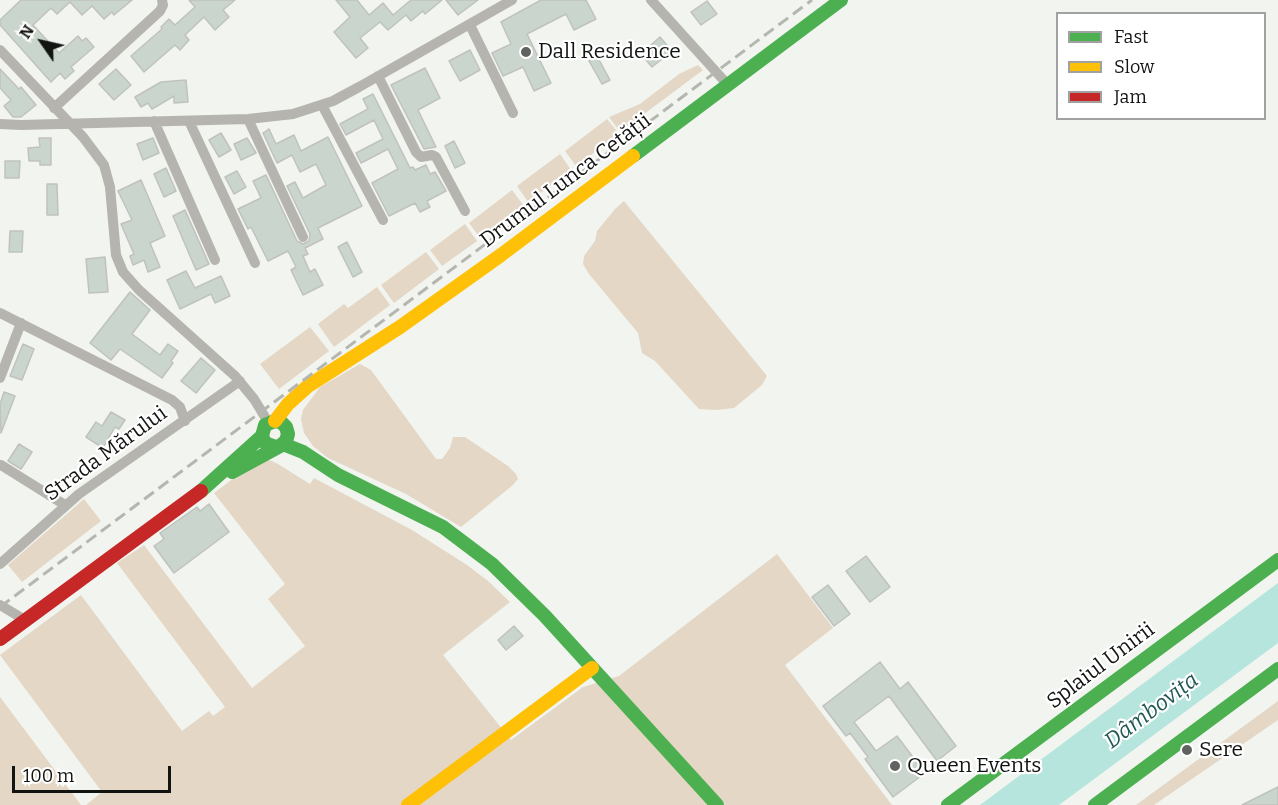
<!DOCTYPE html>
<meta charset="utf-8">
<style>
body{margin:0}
#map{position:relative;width:1278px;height:805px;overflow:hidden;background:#f1f4ef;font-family:Bitter,serif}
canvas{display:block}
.legend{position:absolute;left:1056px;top:12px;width:210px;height:108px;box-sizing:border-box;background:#fff;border:2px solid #a0a1a0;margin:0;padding:8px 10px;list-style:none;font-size:18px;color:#121411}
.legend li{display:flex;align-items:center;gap:12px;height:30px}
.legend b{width:30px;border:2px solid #a0a1a0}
.north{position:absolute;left:12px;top:12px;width:60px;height:60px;-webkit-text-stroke:4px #fff;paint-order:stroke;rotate:304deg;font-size:16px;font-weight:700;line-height:24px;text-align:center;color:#121411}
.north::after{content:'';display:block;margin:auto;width:21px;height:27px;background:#121411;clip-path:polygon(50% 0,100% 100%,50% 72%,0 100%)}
.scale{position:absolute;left:12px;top:766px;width:159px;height:27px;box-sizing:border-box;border:3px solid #121411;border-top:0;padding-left:8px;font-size:18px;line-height:21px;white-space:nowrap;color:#121411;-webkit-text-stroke:4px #fff;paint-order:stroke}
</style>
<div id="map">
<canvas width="1278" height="805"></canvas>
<ul class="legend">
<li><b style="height:8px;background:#4caf50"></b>Fast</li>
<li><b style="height:8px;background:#ffc107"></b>Slow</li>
<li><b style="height:8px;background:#c62828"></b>Jam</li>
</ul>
<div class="north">N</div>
<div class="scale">100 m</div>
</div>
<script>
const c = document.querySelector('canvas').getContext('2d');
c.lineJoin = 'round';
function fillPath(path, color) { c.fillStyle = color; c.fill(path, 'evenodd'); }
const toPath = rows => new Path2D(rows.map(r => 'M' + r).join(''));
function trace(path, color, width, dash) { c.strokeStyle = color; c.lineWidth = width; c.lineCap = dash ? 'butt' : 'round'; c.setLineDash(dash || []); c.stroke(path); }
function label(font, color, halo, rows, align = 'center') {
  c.font = font + ' Bitter,serif'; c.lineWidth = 4.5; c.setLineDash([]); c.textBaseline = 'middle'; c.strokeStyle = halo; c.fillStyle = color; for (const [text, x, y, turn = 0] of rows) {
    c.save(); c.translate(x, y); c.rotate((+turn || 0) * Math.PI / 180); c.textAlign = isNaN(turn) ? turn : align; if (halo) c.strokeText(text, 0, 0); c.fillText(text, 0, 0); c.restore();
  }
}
const green = toPath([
 [698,65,703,70,620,132,609,117,640,104,679,74],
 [607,119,619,134,576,166,565,151],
 [560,154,571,170,528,202,517,186],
 [512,190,524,206,480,238,469,223],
 [624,201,767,376,762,385,734,408,716,410,699,409,655,361,642,353,638,333,589,274,583,264,584,256,595,241,597,231,615,209],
 [465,224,477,241,442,266,430,250],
 [426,252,439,269,394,303,381,285],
 [377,287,390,305,334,347,318,324,344,304,348,308],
 [310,327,329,351,279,389,260,364],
 [360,364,371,370,436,459,442,459,450,448,453,437,465,437,508,466,516,474,518,479,513,485,461,527,406,494,328,458,313,446,304,433,301,419,303,410,320,387],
 [267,459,278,464,310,484,314,478,412,530,467,565,488,581,510,602,443,655,511,740,583,687,619,676,777,554,833,628,785,665,892,805,86,805,102,792,0,655,81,595,182,731,209,711,213,716,225,707,117,563,144,545,252,688,305,646,268,599,285,584,214,493,238,475],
 [84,499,101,521,22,582,8,565],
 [0,697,81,805,0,805],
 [1278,701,1278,720,1154,805,1136,805]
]);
const water = toPath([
 [1278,583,1278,643,1059,805,980,805]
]);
const building = toPath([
 [21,0,132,0,114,15,112,12,104,19,92,6,82,15,70,2,57,14,51,8,33,25,59,53,78,36,82,41,86,38,94,47,71,67,74,71,65,79,60,73,51,82,0,25,0,20,21,0],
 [189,0,235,0,223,10,229,17,215,30,204,17,185,35,189,40,180,50,175,45,144,72,131,56,162,29,161,27,169,19,175,25,195,7,189,0],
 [336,0,357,0,369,15,383,3,393,15,411,0,442,0,425,14,423,11,411,21,406,15,388,30,380,22,360,38,368,48,356,58,334,32,350,17,336,0],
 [446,0,478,0,458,15,446,0],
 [541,0,586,0,596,19,574,30,566,14,527,34,551,83,534,91,523,67,503,76,492,53,511,44,501,22,541,0],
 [707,1,717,14,701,25,691,12,707,1],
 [660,37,672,51,652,67,641,54,660,37],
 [470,50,480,70,460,81,449,61,470,50],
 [597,56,610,80,602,84,589,61,597,56],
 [425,68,440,98,418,110,436,147,424,149,391,85,425,68],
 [0,69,19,89,21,87,36,105,21,117,13,117,4,106,11,100,0,88,0,69],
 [116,69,131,85,114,100,99,84,116,69],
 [186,80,188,102,174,103,174,96,152,109,148,103,141,107,135,97,161,82,186,80],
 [373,94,410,168,413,167,415,170,426,165,430,174,435,172,446,191,427,201,430,207,420,212,415,203,389,216,372,183,398,169,388,149,361,163,356,153,383,139,374,120,346,135,340,124,368,109,363,99,373,94],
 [269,129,276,144,294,135,301,151,328,137,362,206,318,228,323,239,305,248,308,254,303,256,310,272,315,269,323,285,303,295,291,270,296,267,288,251,268,261,251,227,248,229,238,209,261,198,253,181,266,175,297,241,303,244,309,241,310,234,287,186,295,182,303,198,326,185,316,164,300,172,292,155,277,163,263,133,269,129],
 [221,133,231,150,219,157,209,140,221,133],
 [39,138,51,138,51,165,40,165,40,161,29,161,28,148,40,147,39,138],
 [153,138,159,153,143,160,137,144,153,138],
 [247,138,256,153,241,160,234,144,247,138],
 [454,141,465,163,455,168,445,146,454,141],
 [5,161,20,161,19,178,5,178,5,161],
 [166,168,176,191,164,197,154,174,166,168],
 [237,171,246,187,234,194,225,177,237,171],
 [141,180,165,236,150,243,160,267,148,272,144,260,133,265,130,256,134,254,121,224,132,220,118,191,141,180],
 [47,184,57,184,58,215,47,215,47,184],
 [185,210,209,264,196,270,173,216,185,210],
 [10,231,23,231,22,252,9,252,10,231],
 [347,242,362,272,353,277,338,247,347,242],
 [105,257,108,292,89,293,86,259,105,257],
 [186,271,195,288,221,276,230,296,215,303,211,294,180,309,167,280,186,271],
 [130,292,150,310,132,334,160,355,168,344,178,351,171,361,173,363,162,378,120,349,111,360,90,343,130,292],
 [23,344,34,349,22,380,10,376,23,344],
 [201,358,215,370,196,393,181,381,201,358],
 [4,392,15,396,1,433,0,404,4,392],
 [111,412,125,420,119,429,115,427,103,448,86,437,96,422,102,426,111,412],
 [19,444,32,452,21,469,8,461,19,444],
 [209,504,229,532,174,573,154,546,164,539,160,533,197,507,200,511,209,504],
 [866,556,890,587,870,602,846,571,866,556],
 [828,585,850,614,834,626,812,597,828,585],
 [514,626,523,636,506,650,498,640,514,626],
 [880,662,900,689,908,682,956,746,937,761,889,696,854,722,876,751,897,736,925,773,893,797,865,759,868,757,850,733,846,736,823,706,880,662],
 [1278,787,1278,805,1242,805,1278,787]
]);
const street = toPath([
 [651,0,728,85],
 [470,25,513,113],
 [0,50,83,137,104,165,110,187,116,255,123,272,139,290,235,376,254,399,268,422],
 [378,76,416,152,421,157,432,155,436,157,465,211],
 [322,105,383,220],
 [54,108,160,11,163,5,162,0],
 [248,119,303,237],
 [154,121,215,260],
 [189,121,255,263],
 [0,124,21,125,248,119,293,114,333,101,359,87,512,0],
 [0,313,172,400,180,407,185,421],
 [0,378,21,323],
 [1,465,65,505],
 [0,564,79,494,240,381],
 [0,605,25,620]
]);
const fast = toPath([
 [633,156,841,0],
 [283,444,303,452,338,475,443,527,492,564,545,616,717,805],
 [232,472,280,446,286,441,288,434,286,427,281,422,275,421,265,425,262,436,265,443,276,447],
 [201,491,262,436],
 [948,805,1278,560],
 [1095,805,1278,669]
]);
const slow = toPath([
 [275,421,288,404,308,386,400,327,501,255,633,156],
 [408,805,592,668]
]);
const jam = toPath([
 [0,639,201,491]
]);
const rail = toPath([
 [0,607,812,0]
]);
const markers = [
 [526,52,6,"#60625f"],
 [1187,750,6,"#60625f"],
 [895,766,6,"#60625f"]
];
const poiNames = [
 ["Dall Residence",538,52],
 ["Sere",1199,750],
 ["Queen Events",907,766]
];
const streetNames = [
 ["Drumul Lunca Cetății",566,181,-37],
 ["Strada Mărului",106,454,-36],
 ["Splaiul Unirii",1101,666,-37]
];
const waterNames = [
 ["Dâmbovița",1152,711,-37]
];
fillPath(green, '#e4d7c5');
fillPath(water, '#b6e5de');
fillPath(building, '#cad5cd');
trace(building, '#c0c2bf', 1.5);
trace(street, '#b5b4ae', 10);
trace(fast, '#4caf50', 14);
trace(slow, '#ffc107', 14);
trace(jam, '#c62828', 14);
trace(rail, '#b6b6b1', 3, [12, 6]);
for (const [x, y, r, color] of markers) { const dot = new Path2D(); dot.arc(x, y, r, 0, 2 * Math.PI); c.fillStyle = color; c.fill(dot); trace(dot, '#fff', 2); }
label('21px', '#121411', '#fff', poiNames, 'left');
label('21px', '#121411', '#fff', streetNames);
label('italic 22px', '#225954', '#fff', waterNames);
</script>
